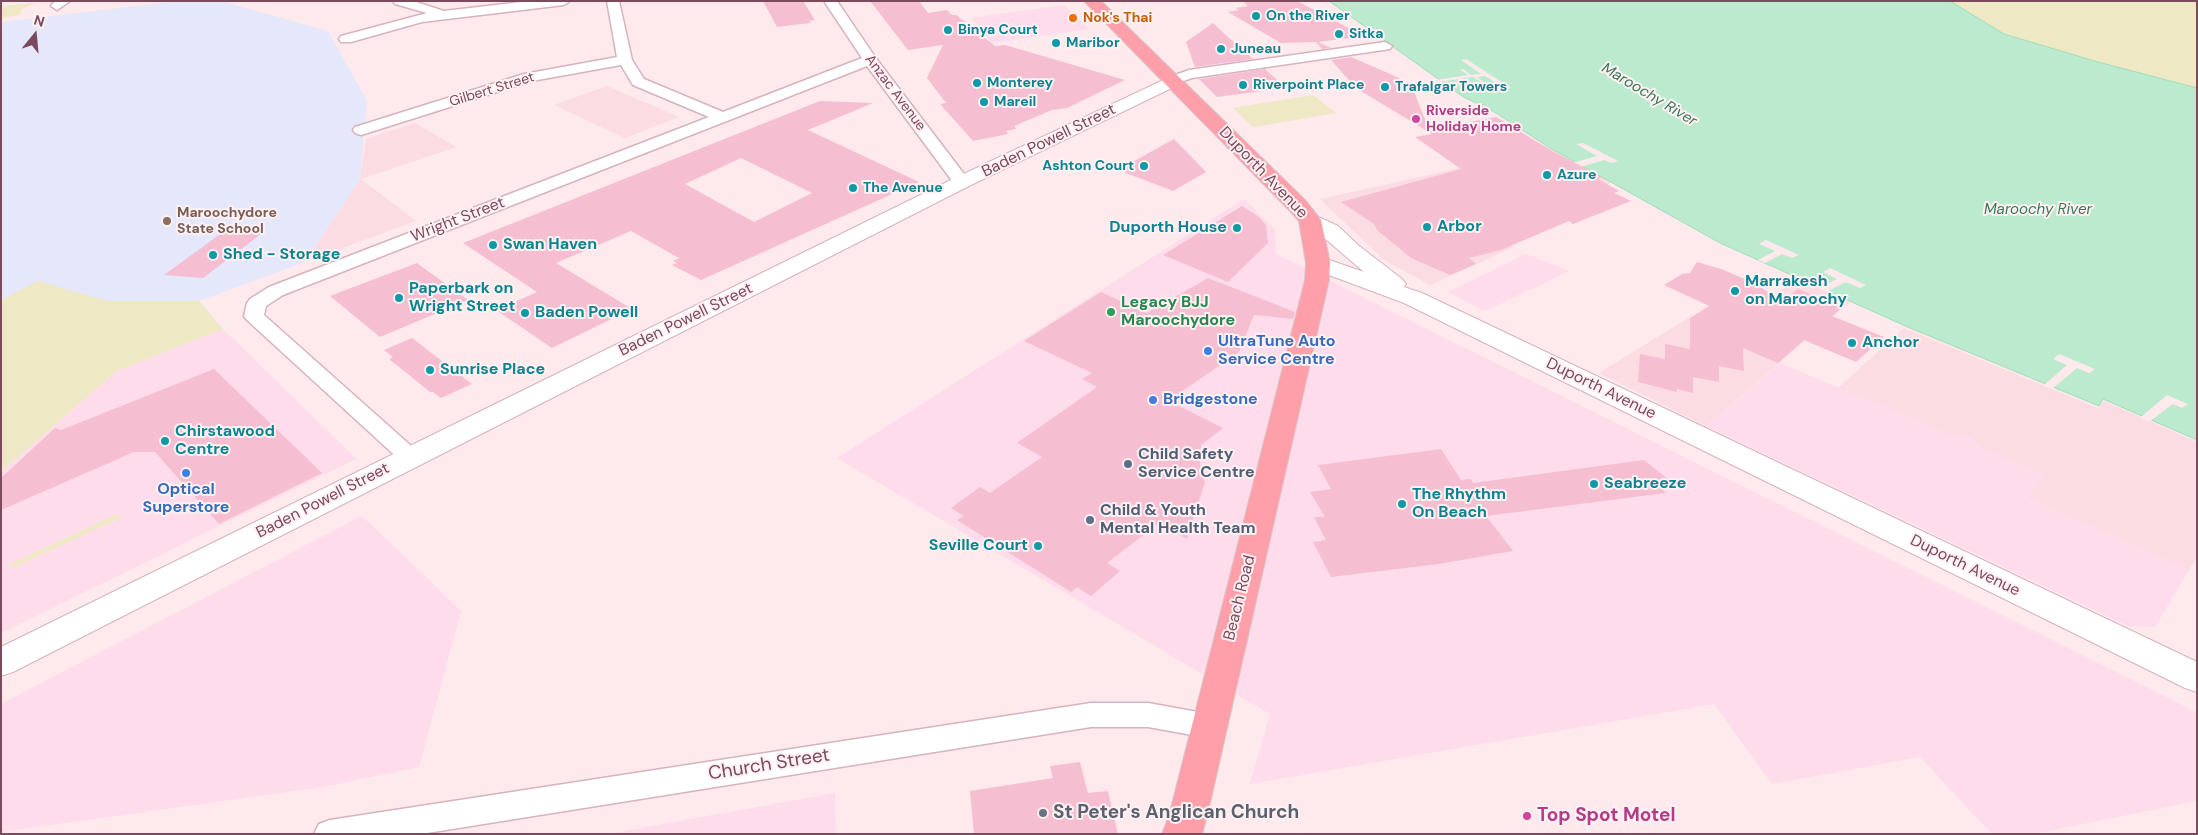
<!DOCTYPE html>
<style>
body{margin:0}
#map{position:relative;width:2198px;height:835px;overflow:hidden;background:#fee9ec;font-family:"DM Sans",sans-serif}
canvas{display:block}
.frame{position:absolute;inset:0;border:2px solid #7b4a5d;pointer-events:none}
.north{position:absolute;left:10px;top:10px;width:50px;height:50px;-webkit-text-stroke:4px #fff1f3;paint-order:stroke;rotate:17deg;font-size:14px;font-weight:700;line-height:20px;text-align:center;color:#7b4a5d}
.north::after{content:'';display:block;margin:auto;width:18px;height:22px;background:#7b4a5d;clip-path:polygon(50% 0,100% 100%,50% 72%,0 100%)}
</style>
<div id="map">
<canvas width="2198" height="835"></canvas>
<div class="frame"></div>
<div class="north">N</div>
</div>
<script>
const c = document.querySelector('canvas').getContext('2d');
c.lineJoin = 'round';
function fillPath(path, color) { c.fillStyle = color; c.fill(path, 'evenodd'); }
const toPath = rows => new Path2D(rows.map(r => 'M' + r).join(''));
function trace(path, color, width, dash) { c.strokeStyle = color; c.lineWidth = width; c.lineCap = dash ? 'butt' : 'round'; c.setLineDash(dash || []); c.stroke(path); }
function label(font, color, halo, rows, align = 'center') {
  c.font = font + ' "DM Sans",sans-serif'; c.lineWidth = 4; c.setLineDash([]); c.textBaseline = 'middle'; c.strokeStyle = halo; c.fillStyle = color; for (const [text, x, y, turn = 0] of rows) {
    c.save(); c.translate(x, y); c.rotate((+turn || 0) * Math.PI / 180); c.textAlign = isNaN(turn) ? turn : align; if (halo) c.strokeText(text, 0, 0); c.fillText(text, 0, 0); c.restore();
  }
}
const residential = toPath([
 [607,86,679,117,625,138,554,105],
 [415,123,456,147,361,179,416,221,305,262,360,179,366,139],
 [1550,148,1613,182,1479,232,1514,247,1430,285,1384,260,1320,199],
 [1797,279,1850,302,1706,426,1599,373,1690,317,1723,331],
 [1904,328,2098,408,2104,401,2197,442,2197,557,2189,570,2027,498,2043,475,1980,448,1971,438,1952,436,1838,388]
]);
const commercial = toPath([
 [1064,5,1089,29,992,43,971,18],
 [1244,199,1275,229,1276,254,2197,712,2197,801,2034,834,1992,834,1920,757,1772,784,1714,704,1250,784,1270,714,837,458],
 [1526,254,1569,271,1485,311,1448,292],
 [223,329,356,459,1,633,1,472,117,371],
 [1780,363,1952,436,1971,438,1980,448,2043,475,2027,498,2189,570,2155,627,2128,626,1706,426],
 [362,516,461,611,419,767,323,787,1,832,1,704],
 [835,793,836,834,609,834,696,818]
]);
const education = toPath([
 [179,1,221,1,328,31,367,101,360,179,305,262,199,301,223,329,117,371,1,472,1,22]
]);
const green = toPath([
 [1950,1,2197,1,2197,88,2098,62,2004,34],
 [35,3,22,9,19,15,1,18,1,6],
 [1313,95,1336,113,1253,127,1233,108],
 [38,281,108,301,199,301,223,329,117,371,1,472,1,300],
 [115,515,122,515,118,519,15,567,8,567,12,563]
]);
const water = toPath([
 [1329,1,1950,1,2004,34,2098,62,2197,88,2197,440,2103,399,2099,406,1910,328,1720,243,1550,148,1496,113,1462,96,1329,1]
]);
const pier = toPath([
 [1466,59,1511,88,1506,89,1485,76,1477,77,1483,82,1481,82,1473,77,1438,82,1436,80,1468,75,1460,70,1463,69,1471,75,1481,74,1461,60],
 [1583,143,1618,161,1611,163,1605,160,1580,167,1572,163,1597,156,1576,144],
 [1766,240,1799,255,1792,258,1782,254,1765,263,1758,260,1775,251,1759,244],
 [1830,268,1866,285,1860,288,1846,282,1826,292,1819,288,1837,279,1823,272],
 [2059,354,2095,369,2089,373,2077,368,2052,389,2043,386,2067,365,2053,359],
 [2167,395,2188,404,2182,408,2173,404,2149,422,2140,418]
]);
const building = toPath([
 [763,1,803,1,815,20,809,21,811,23,777,27],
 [870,1,919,1,928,13,947,10,952,15,956,15,995,46,1005,45,1125,80,1067,108,1052,110,1014,126,1016,129,1006,131,1008,134,973,141,940,104,946,103,927,78,943,45,908,50],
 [1243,1,1297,1,1364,36,1318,42,1331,48,1322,49,1316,42,1281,43,1228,12,1239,10,1236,8,1248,6],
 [1213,23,1229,38,1253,59,1195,67,1186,42],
 [1351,57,1397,77,1413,89,1429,130,1496,117,1554,152,1602,177,1598,179,1619,191,1614,193,1631,201,1573,224,1569,221,1501,250,1469,258,1476,264,1450,275,1411,258,1377,230,1374,224,1341,202,1461,169,1415,137,1432,134,1356,88,1331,60],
 [1265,69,1286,88,1217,97,1199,79],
 [820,101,873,103,808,130,919,182,701,280,672,265,677,263,673,261,679,258,631,231,556,263,632,309,552,348,496,310,537,292,463,243],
 [741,158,812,193,754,222,685,184],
 [1174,139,1206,172,1173,191,1118,170],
 [1242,206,1258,216,1266,225,1268,243,1228,282,1163,255],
 [223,232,261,234,203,278,164,275],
 [1697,262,1721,269,1754,283,1782,301,1798,289,1843,307,1832,316,1884,337,1856,362,1804,340,1778,363,1743,348,1744,371,1719,366,1719,382,1693,377,1693,393,1677,389,1677,392,1638,382,1640,354,1665,359,1665,344,1690,349,1690,318,1709,306,1664,285,1682,274,1690,273],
 [417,263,468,300,380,337,330,296],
 [1208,278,1295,312,1293,319,1254,315,1239,352,1181,392,1189,396,1177,405,1223,428,1201,445,1200,470,1205,482,1187,539,1159,523,1107,563,1120,571,1091,596,1077,587,1071,592,957,520,964,516,951,508,980,487,990,493,1042,457,1017,443,1097,387,1082,379,1092,373,1024,341,1101,292,1147,313],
 [412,338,472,384,441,398,433,392,430,392,389,359,393,357,384,350],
 [214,369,322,473,219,524,155,452,134,452,1,510,1,478,55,428,61,430],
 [1441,449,1461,480,1471,479,1473,483,1644,460,1674,484,1658,485,1666,493,1486,516,1513,551,1439,564,1331,577,1313,542,1326,540,1314,517,1325,517,1310,492,1331,489,1318,465],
 [1080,762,1088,793,1108,791,1118,834,974,834,970,791,1053,778,1050,766]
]);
const minor = toPath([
 [55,1,70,1,57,10,51,6,55,1],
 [393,1,413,1,444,11,530,1,570,1,564,5,422,22,351,42,341,42,339,39,341,36,427,13,395,4,393,1],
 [607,1,619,1,632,60,644,79,723,112,862,58,824,1,837,1,875,57,970,182,968,186,962,187,956,186,867,66,283,295,266,306,264,315,418,452,422,457,418,462,410,465,402,462,247,320,244,316,247,303,250,299,269,287,709,117,633,85,621,65,532,81,361,135,355,133,353,130,355,127,524,74,617,57,607,1],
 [1385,42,1392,46,1390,49,1192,78,1172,85,1167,84,1165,81,1167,78,1189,70,1385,42],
 [1091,703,1148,703,1209,714,1220,717,1224,726,1220,735,1209,738,1148,727,1091,727,421,834,314,834,319,824,330,820,1091,703]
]);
const tertiary = toPath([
 [1172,76,1178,77,1181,81,1178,85,969,186,13,672,1,676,1,647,955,178,1172,76],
 [1310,213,1338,226,1358,245,1402,279,1406,284,1404,287,1422,293,2197,662,2197,692,2185,688,1404,303,1310,268,1306,263,1310,258,1318,256,1364,272,1322,236,1302,225,1299,220,1302,215,1310,213]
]);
const primary = toPath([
 [1084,1,1101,1,1306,201,1321,220,1330,263,1329,280,1207,816,1202,834,1162,834,1169,816,1305,280,1306,263,1299,221,1290,211,1084,1]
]);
const markers = [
 [1256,16,5,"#0f9aa8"],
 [1073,18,5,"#e8710a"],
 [948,30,5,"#0f9aa8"],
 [1339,34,5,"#0f9aa8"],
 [1056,43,5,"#0f9aa8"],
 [1221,49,5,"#0f9aa8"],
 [977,83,5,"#0f9aa8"],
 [1243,85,5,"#0f9aa8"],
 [1385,87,5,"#0f9aa8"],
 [984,102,5,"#0f9aa8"],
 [1416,119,5,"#d1479c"],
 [1144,166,5,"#0f9aa8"],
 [1547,175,5,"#0f9aa8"],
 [853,188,5,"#0f9aa8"],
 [167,221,5,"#8d6e63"],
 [1427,227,5,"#0f9aa8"],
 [1237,228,5,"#0f9aa8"],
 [493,245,5,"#0f9aa8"],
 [213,255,5,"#0f9aa8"],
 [1735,291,5,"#0f9aa8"],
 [399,298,5,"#0f9aa8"],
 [1111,312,5,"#2e9e5b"],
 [525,313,5,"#0f9aa8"],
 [1852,343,5,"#0f9aa8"],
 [1208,351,5,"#3f7fe0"],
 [430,370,5,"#0f9aa8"],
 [1153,400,5,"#3f7fe0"],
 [165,441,5,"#0f9aa8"],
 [1128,464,5,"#5c6f8a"],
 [186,473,5,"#3f7fe0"],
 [1594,484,5,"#0f9aa8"],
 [1402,504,5,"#0f9aa8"],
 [1090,520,5,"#5c6f8a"],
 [1038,546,5,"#0f9aa8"],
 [1043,813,5,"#6b7280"],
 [1527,816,5,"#d1479c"]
];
const farCulturenames = [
 ["On the River",1266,16],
 ["Binya Court",958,30],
 ["Sitka",1349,34],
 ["Maribor",1066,43],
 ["Juneau",1231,49],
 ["Monterey",987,83],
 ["Riverpoint Place",1253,85],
 ["Trafalgar Towers",1395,87],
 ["Mareil",994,102],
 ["Ashton Court",1134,166,"right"],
 ["Azure",1557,175],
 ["The Avenue",863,188]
];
const farFoodnames = [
 ["Nok's Thai",1083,18]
];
const farStreetnames = [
 ["Gilbert Street",492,90,-17],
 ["Anzac Avenue",895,93,53]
];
const farHotelnames = [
 ["Riverside",1426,111],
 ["Holiday Home",1426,127]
];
const farEducationnames = [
 ["Maroochydore",177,213],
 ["State School",177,229]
];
const farWaternames = [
 ["Maroochy River",1649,95,31],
 ["Maroochy River",2038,210]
];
const streetNames = [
 ["Baden Powell Street",1049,141,-26],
 ["Duporth Avenue",1263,173,46],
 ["Wright Street",458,220,-21],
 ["Baden Powell Street",686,320,-26],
 ["Duporth Avenue",1601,389,26],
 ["Baden Powell Street",323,501,-27],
 ["Duporth Avenue",1965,566,26],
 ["Beach Road",1240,598,-76]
];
const cultureNames = [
 ["Arbor",1437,227],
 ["Duporth House",1227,228,"right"],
 ["Swan Haven",503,245],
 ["Shed - Storage",223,255],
 ["Marrakesh",1745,282],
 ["on Maroochy",1745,300],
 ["Paperbark on",409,289],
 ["Wright Street",409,307],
 ["Baden Powell",535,313],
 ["Anchor",1862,343],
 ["Sunrise Place",440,370],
 ["Chirstawood",175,432],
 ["Centre",175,450],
 ["Seabreeze",1604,484],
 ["The Rhythm",1412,495],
 ["On Beach",1412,513],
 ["Seville Court",1028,546,"right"]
];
const leisureNames = [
 ["Legacy BJJ",1121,303],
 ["Maroochydore",1121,321]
];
const shopNames = [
 ["UltraTune Auto",1218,342],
 ["Service Centre",1218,360],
 ["Bridgestone",1163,400],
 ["Optical",186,490,"center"],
 ["Superstore",186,508,"center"]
];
const serviceNames = [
 ["Child Safety",1138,455],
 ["Service Centre",1138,473],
 ["Child & Youth",1100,511],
 ["Mental Health Team",1100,529]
];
const nearStreetnames = [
 ["Church Street",769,765,-9]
];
const nearWorshipnames = [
 ["St Peter's Anglican Church",1053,813]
];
const nearHotelnames = [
 ["Top Spot Motel",1537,816]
];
fillPath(residential, '#fbdce2');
fillPath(commercial, '#ffdceb');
fillPath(education, '#e5e7fb');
fillPath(green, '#eee8c5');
fillPath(water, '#bbeace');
trace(water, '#a0ddb9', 1);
fillPath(pier, '#fee9ec');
fillPath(building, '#f6bed1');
trace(minor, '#d6b3bd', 3);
trace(tertiary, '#d6b3bd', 2);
trace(primary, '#d7c9ce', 2);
fillPath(minor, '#fff');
fillPath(tertiary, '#fff');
fillPath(primary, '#ff9faa');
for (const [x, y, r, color] of markers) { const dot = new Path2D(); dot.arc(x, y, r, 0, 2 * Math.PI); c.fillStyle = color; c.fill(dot); trace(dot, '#fff1f3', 2); }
label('bold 14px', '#0d838f', '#fff1f3', farCulturenames, 'left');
label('bold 14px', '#c56008', '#fff1f3', farFoodnames, 'left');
label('14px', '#7b4a5d', '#fff1f3', farStreetnames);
label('bold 14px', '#b23c85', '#fff1f3', farHotelnames, 'left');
label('bold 14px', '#785e54', '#fff1f3', farEducationnames, 'left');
label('italic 15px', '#387954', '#fff1f3', farWaternames);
label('16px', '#7b4a5d', '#fff1f3', streetNames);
label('bold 16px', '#0d838f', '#fff1f3', cultureNames, 'left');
label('bold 16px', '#27864d', '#fff1f3', leisureNames, 'left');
label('bold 16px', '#366cbe', '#fff1f3', shopNames, 'left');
label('bold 16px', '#4e5e75', '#fff1f3', serviceNames, 'left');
label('19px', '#7b4a5d', '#fff1f3', nearStreetnames);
label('bold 19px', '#5b616d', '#fff1f3', nearWorshipnames, 'left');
label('bold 19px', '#b23c85', '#fff1f3', nearHotelnames, 'left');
</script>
